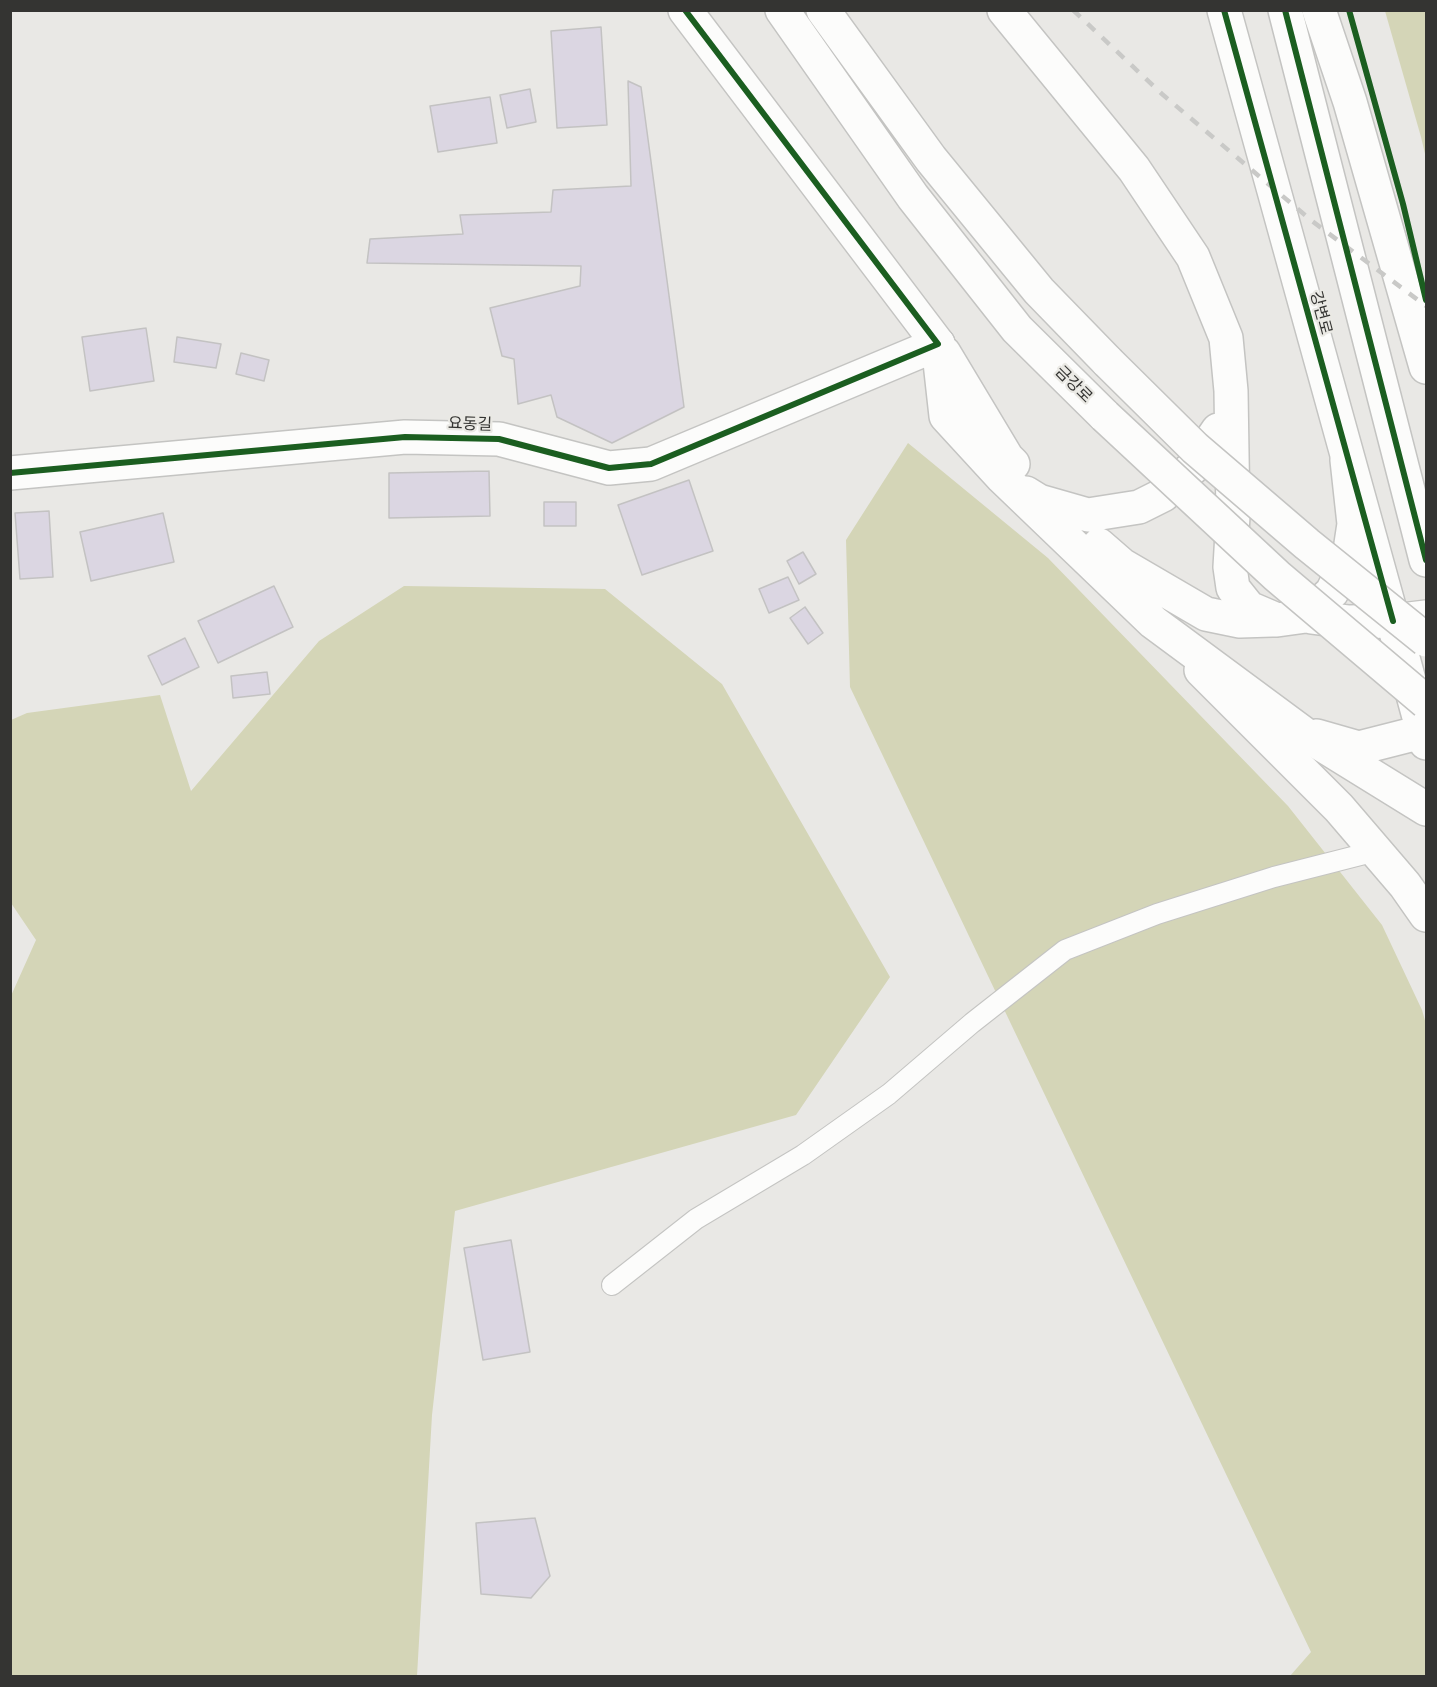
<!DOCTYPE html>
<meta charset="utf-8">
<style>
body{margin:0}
#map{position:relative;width:1437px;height:1687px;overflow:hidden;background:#e9e8e5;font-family:"Roboto Condensed",sans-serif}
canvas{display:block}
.frame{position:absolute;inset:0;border:12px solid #343432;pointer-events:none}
</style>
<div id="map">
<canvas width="1437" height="1687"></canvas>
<div class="frame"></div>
</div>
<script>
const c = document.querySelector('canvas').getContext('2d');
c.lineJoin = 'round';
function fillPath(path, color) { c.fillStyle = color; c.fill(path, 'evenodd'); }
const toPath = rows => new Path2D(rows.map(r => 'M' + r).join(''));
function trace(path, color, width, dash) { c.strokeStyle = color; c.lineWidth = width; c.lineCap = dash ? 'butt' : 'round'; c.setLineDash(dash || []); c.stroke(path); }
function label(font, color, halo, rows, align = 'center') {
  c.font = font + ' "Roboto Condensed","Noto Sans KR",sans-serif'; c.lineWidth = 4.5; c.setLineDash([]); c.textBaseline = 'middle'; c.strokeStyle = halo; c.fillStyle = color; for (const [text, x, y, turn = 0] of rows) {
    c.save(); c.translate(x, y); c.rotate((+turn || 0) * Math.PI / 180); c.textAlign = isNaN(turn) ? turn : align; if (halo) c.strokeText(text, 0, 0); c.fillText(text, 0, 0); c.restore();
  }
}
const green = toPath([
 [1385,11,1426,11,1426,158,1421,137],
 [908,443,1048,558,1288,806,1382,925,1422,1010,1426,1024,1426,1676,1290,1676,1311,1652,850,687,846,540],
 [404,586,605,589,722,684,890,977,796,1115,455,1211,432,1415,417,1676,11,1676,10,998,36,940,11,903,11,720,27,713,160,695,191,791,319,641]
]);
const building = toPath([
 [601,27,607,125,557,128,551,31,601,27],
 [628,81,641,87,684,407,612,443,557,417,551,395,518,404,514,359,502,356,490,308,580,286,581,266,367,263,370,239,463,234,460,215,551,212,553,190,631,186,628,81],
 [530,89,536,122,507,128,500,95,530,89],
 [490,97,497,143,438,152,430,106,490,97],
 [146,328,154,381,90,391,82,337,146,328],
 [177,337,221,344,216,368,174,362,177,337],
 [241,353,269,360,264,381,236,374,241,353],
 [489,471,490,516,389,518,389,473,489,471],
 [689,480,713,551,642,575,618,505,689,480],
 [544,502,576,502,576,526,544,526,544,502],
 [49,511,53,577,20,579,15,513,49,511],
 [163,513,174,562,91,581,80,532,163,513],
 [803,552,816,574,799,584,787,561,803,552],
 [788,577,799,600,769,613,759,589,788,577],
 [274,586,293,627,218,663,198,621,274,586],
 [805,607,823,633,808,644,790,618,805,607],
 [185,638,199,667,162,685,148,656,185,638],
 [267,672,270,694,233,698,231,676,267,672],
 [511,1240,530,1352,483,1360,464,1248,511,1240],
 [535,1518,550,1576,531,1598,481,1594,476,1523,535,1518]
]);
const service = toPath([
 [612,1285,696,1219,803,1155,889,1094,972,1023,1065,950,1157,914,1274,877,1376,851]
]);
const minor = toPath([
 [10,473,405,437,499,439,609,468,651,464,938,344]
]);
const tertiary = toPath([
 [685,10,938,344],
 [1224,10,1393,621],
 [1285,10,1426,560]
]);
const secondary = toPath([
 [1426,617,1393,621,1426,743],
 [1201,670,1339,808,1405,885,1426,915],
 [1317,736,1359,748,1410,735,1426,726]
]);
const trunk = toPath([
 [782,10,913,197,1017,329,1105,416],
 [823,10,931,159,1039,291,1108,362],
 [1004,10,1134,169,1193,257,1226,338,1231,391,1233,516,1230,567,1233,588,1249,608,1277,620,1306,616,1332,592,1349,557,1354,524,1347,460],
 [1319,10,1350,102,1426,367],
 [938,344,946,416,1002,477,1153,622,1303,733,1426,809],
 [944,353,1007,458,1013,464],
 [1026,493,1039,501,1088,515,1139,507,1163,495,1192,468,1218,430],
 [1099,545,1122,565,1206,614,1240,621,1272,620],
 [1311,617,1349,622,1393,621]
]);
const rail = toPath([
 [1073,10,1162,94,1312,221,1426,306]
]);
const trunkBridge = toPath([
 [1108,362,1195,448,1307,544,1426,640],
 [1105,416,1277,576,1426,702]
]);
const cycleway = toPath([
 [1224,10,1393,621],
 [1285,10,1426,560],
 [1349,10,1403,204,1426,300],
 [10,473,405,437,499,439,609,468,651,464,938,344,685,10]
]);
const streetNames = [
 ["강변로",1320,313,75],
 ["금강로",1073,385,45],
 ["요동길",470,425,2]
];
fillPath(green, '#d4d5b7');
fillPath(building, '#dbd6e2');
trace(building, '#c3c2c2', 1.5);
trace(service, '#c4c4c2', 22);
trace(minor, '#c4c4c2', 36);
trace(tertiary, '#c4c4c2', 36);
trace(secondary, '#c4c4c2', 36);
trace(trunk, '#c4c4c2', 36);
trace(service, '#fcfcfb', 20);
trace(minor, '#fcfcfb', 33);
trace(tertiary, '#fcfcfb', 33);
trace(secondary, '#fcfcfb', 33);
trace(trunk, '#fcfcfb', 33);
trace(rail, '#c9c9c7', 4.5, [10, 10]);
trace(trunkBridge, '#c4c4c2', 36, []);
trace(trunkBridge, '#fcfcfb', 33);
trace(cycleway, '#1b5e20', 6);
label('16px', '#343432', '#eae9e4', streetNames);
</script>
